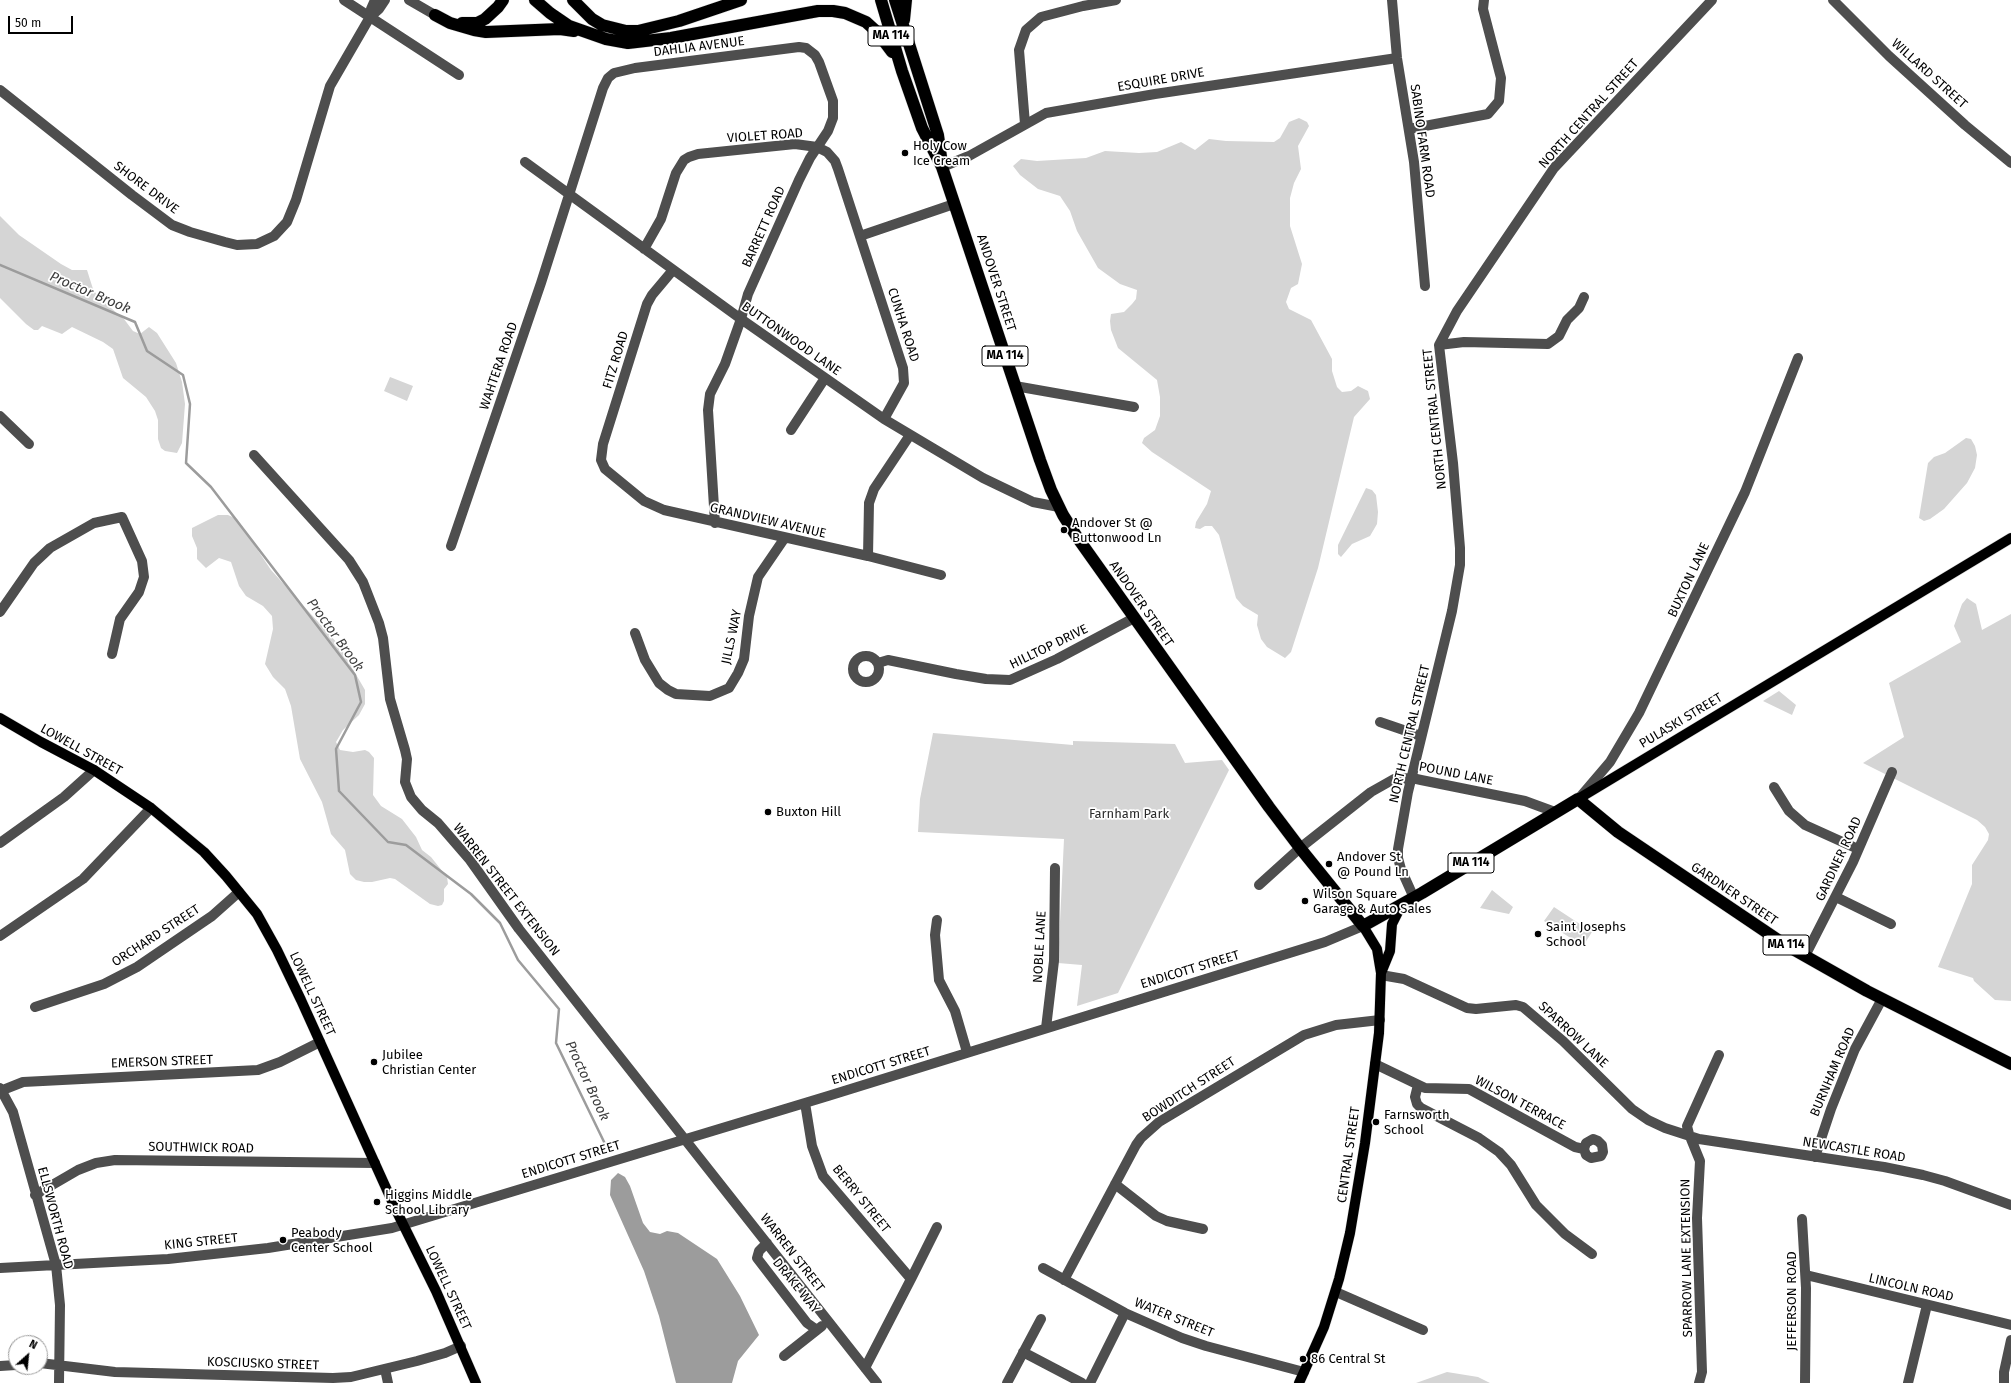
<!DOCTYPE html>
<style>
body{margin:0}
#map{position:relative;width:2011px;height:1383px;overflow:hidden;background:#fff;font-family:"Fira Sans",sans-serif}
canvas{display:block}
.north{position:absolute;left:8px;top:1335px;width:40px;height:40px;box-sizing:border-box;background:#fff;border:1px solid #999;border-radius:50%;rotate:27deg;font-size:11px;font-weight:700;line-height:16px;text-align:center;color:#000}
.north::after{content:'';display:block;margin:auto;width:14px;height:18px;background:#000;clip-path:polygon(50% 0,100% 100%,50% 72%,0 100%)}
.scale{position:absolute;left:8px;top:16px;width:65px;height:18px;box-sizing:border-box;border:2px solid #000;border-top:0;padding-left:5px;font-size:12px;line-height:14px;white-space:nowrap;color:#000;-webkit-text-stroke:3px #fff;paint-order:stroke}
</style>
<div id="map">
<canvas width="2011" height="1383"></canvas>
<div class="north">N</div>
<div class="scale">50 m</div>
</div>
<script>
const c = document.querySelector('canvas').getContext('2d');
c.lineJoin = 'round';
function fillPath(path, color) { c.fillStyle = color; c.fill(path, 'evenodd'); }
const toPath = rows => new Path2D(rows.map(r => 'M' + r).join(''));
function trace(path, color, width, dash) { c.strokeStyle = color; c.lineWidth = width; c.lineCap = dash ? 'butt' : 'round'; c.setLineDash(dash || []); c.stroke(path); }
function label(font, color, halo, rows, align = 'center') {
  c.font = font + ' "Fira Sans",sans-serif'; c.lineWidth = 3.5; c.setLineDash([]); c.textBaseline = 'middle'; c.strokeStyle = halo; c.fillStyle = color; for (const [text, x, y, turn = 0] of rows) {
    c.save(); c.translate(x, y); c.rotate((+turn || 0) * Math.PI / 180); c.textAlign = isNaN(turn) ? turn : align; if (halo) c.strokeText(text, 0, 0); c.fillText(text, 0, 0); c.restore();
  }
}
const green = toPath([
 [1299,118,1307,122,1309,126,1298,146,1301,169,1294,183,1290,198,1290,226,1302,264,1298,284,1291,288,1286,302,1289,309,1311,320,1332,359,1332,371,1337,387,1342,392,1351,391,1358,386,1368,391,1370,399,1354,417,1318,568,1291,652,1285,658,1267,647,1261,639,1257,625,1258,615,1243,606,1236,598,1219,535,1212,526,1205,526,1200,529,1195,528,1196,522,1207,504,1211,491,1152,452,1142,443,1144,438,1155,430,1160,416,1160,397,1157,380,1118,348,1111,330,1110,321,1111,314,1124,312,1132,304,1136,299,1137,290,1120,284,1098,268,1077,231,1070,211,1060,196,1038,189,1020,175,1013,166,1021,159,1037,161,1086,158,1105,151,1139,153,1157,152,1181,142,1195,150,1209,139,1226,141,1274,142,1280,138,1289,122],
 [0,216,19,235,61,264,72,270,87,270,93,289,99,298,124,319,133,331,140,334,149,327,157,333,176,363,182,382,185,404,182,443,177,453,165,451,161,448,158,439,158,420,155,411,146,397,123,378,113,349,103,342,72,327,62,334,42,326,38,330,34,330,26,324,0,298],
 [390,377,413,386,407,401,384,391],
 [1966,438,1971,439,1975,446,1977,455,1975,468,1967,483,1944,509,1930,519,1924,521,1919,518,1928,463,1934,457,1945,453],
 [1366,488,1372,490,1376,495,1378,512,1377,524,1370,536,1352,544,1341,557,1338,554,1338,545],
 [218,515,228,515,237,519,271,570,339,645,365,690,365,704,359,715,343,730,336,742,340,750,353,752,365,750,369,752,374,758,373,795,381,806,402,819,416,837,422,850,431,857,447,877,448,884,444,889,444,901,442,905,438,906,430,904,395,879,390,878,372,882,364,882,356,880,350,874,345,850,331,834,322,802,300,759,291,706,285,689,273,677,265,664,273,629,272,616,263,606,246,596,239,586,231,562,219,558,206,568,197,559,197,548,192,536,192,528],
 [1967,598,1976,604,1982,630,2011,614,2011,1001,1995,1000,1974,981,1973,978,1938,967,1972,884,1972,865,1988,840,1989,834,1985,827,1977,820,1863,763,1904,737,1889,683,1961,642,1954,626,1962,604],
 [1779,691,1796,705,1792,715,1763,701],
 [933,733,1073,745,1073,741,1175,744,1185,763,1222,760,1229,770,1118,993,1077,1006,1082,965,1058,963,1064,839,918,832,920,799],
 [1492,890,1513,907,1509,914,1480,908],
 [1554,907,1592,932,1583,946,1544,921],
 [1447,1372,1478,1377,1490,1383,1416,1383]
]);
const water = toPath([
 [618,1173,625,1177,630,1186,643,1223,650,1232,660,1234,667,1231,678,1233,717,1259,740,1296,759,1335,738,1361,732,1383,676,1383,659,1316,644,1271,610,1195,611,1180]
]);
const stream = toPath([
 [0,265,135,322,147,351,183,375,190,404,186,463,211,487,355,675,361,702,336,749,339,791,388,842,406,845,471,894,500,923,518,960,559,1009,556,1043,607,1148]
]);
const minor = toPath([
 [344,0,459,75],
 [409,0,435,15],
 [1392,0,1397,58,1414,162,1425,286],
 [1833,0,1889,56,1965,125,2011,163],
 [370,17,371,9,375,0],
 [0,90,132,195,172,225,190,232,225,242,237,245,257,244,274,236,287,222,296,200,330,86,370,17,379,9,385,0],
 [1025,124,1019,50,1026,30,1041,17,1083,6,1116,0],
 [1409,129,1488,114,1499,101,1501,78,1483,9,1484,0],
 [525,162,741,319,884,419,983,478,1033,502,1059,507],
 [942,167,969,156,1046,113,1155,94,1397,58],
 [860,236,954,204],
 [644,249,661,219,676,173,684,160,689,157,698,154,795,144,817,147,827,152,835,161,838,169,903,368,904,383,884,419],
 [673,270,652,295,647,304,603,444,601,460,605,469,644,501,664,510,868,556,941,575],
 [1439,345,1464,342,1548,344,1559,336,1567,320,1579,308,1584,297],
 [1015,386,1134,407],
 [0,416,29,444],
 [791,430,825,378],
 [254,455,349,560,363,582,379,623,383,638,390,699,405,750,407,759,405,782,411,797,422,810,438,823,470,860,519,929,877,1383],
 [451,546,541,283,603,88,608,78,614,73,635,68,799,47,806,48,815,55,819,62,833,101,833,118,828,131,810,158,799,180,748,294,741,319,725,364,710,394,708,410,715,523],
 [868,556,869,503,874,489,910,435],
 [0,612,34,563,50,548,94,523,122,517,142,561,144,577,139,592,120,619,112,654],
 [635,633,645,660,659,683,668,690,676,694,710,696,729,688,738,673,744,659,749,616,758,577,784,539],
 '853 669a13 13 0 1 1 26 0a13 13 0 1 1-26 0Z',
 [878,663,888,660,956,674,986,679,1010,680,1057,659,1134,618],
 [1380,722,1421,736],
 [1774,787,1789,811,1805,825,1858,849],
 [1581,796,1610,762,1639,713,1745,492,1798,358],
 [0,843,64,797,94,770],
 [1259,885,1300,848,1371,792,1394,779,1412,778,1421,780,1525,801,1555,812],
 [1836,897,1891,924],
 [1414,898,1401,869,1398,858,1398,849,1408,792,1452,611,1460,565,1460,548,1453,463,1439,345,1457,311,1554,168,1712,0],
 [937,920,935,935,939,980,955,1011,967,1052],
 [0,936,83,879,151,808],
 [1805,956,1853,862,1892,772],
 [1381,975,1404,979,1467,1008,1476,1009,1516,1005,1523,1007,1563,1041,1632,1109,1648,1120,1665,1128,1699,1139,1884,1167,1923,1175,1945,1181,2011,1205],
 [35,1007,104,984,137,967,212,916,239,892],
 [1046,1028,1054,961,1055,868],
 [1375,1064,1425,1088,1469,1089,1575,1147,1584,1149,1586,1155,1591,1158,1601,1156,1603,1152,1602,1145,1598,1141,1593,1139,1586,1143,1584,1149],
 [1418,1085,1415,1097,1417,1104,1421,1108,1479,1138,1499,1152,1511,1165,1536,1205,1565,1234,1592,1254],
 [0,1088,13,1112,56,1265,60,1305,59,1383],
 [0,1091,23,1082,258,1070,280,1062,320,1042],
 [805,1103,812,1146,823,1176,911,1279,865,1368],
 [1815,1157,1831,1109,1855,1049,1882,999],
 [1115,1184,1156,1216,1167,1221,1203,1229],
 [35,1195,78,1170,96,1163,115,1160,375,1163],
 [1802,1219,1806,1288,1805,1383],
 [767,1243,759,1251,757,1258,807,1323,817,1330],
 [0,1268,168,1259,268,1248,392,1228,828,1096,1325,942,1363,926],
 [1043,1268,1125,1313,1182,1338,1206,1346,1304,1372],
 [1806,1275,2011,1325],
 [911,1279,937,1227],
 [1064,1280,1136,1145,1141,1138,1159,1122,1304,1035,1336,1025,1380,1020],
 [1336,1292,1423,1330],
 [1023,1352,1082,1383],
 [784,1356,822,1326],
 [40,1363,115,1372,333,1378,351,1377,417,1361,445,1353,461,1346],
 [0,1366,16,1365],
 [385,1369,388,1383],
 [1007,1383,1041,1319],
 [1090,1383,1125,1313],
 [1699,1383,1702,1372,1697,1218,1700,1161,1689,1134,1687,1126,1719,1055],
 [1908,1383,1927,1305],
 [2004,1383,2004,1372,2011,1340]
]);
const major = toPath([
 [0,718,41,742,94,770,151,808,204,852,226,876,257,914,277,950,301,1000,396,1210,436,1291,476,1383],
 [1578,799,2011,538],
 [1381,973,1390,951,1392,924,1402,904],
 [1299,1383,1324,1327,1339,1279,1350,1233,1365,1143,1379,1033,1381,973,1377,949,1363,926]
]);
const highway = toPath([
 [535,0,550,13,569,26,606,39,628,43,671,38,818,11,833,11,845,13,866,22,877,32,892,52],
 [573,0,592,19,602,25,626,31,638,31,679,21,741,0],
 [881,0,902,71,922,128,942,167,1040,460,1051,490,1063,515,1077,537,1269,807,1300,848,1363,926,1422,893,1578,799,1618,832,1784,944,1867,991,2011,1064],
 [895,0,938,135,942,164],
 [435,15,450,23,474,30,486,32,560,29,574,31],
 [904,20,906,0],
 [462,23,477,23,485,19,498,7,503,0]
]);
const markers = [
 [905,153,4,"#000"],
 [1064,530,4,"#000"],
 [768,812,4,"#000"],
 [1329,864,4,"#000"],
 [1305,901,4,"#000"],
 [1538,934,4,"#000"],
 [374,1062,4,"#000"],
 [1376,1122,4,"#000"],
 [377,1202,4,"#000"],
 [283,1240,4,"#000"],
 [1303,1359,4,"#000"]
];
const shields = [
 [891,36,46],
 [1005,356,46],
 [1471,863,46],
 [1786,945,46]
];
const shieldNames = [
 ["MA 114",891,36],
 ["MA 114",1005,356],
 ["MA 114",1471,863],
 ["MA 114",1786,945]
];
const streetNames = [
 ["DAHLIA AVENUE",699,47,-7],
 ["WILLARD STREET",1929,74,42],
 ["ESQUIRE DRIVE",1161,80,-10],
 ["NORTH CENTRAL STREET",1589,114,-48],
 ["VIOLET ROAD",765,136,-4],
 ["SABINO FARM ROAD",1422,141,82],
 ["SHORE DRIVE",146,188,37],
 ["BARRETT ROAD",764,227,-66],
 ["ANDOVER STREET",996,283,72],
 ["CUNHA ROAD",903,325,72],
 ["BUTTONWOOD LANE",791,339,35],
 ["FITZ ROAD",616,360,-73],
 ["WAHTERA ROAD",499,366,-71],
 ["NORTH CENTRAL STREET",1435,419,-96],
 ["GRANDVIEW AVENUE",768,521,13],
 ["BUXTON LANE",1689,580,-65],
 ["ANDOVER STREET",1141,604,55],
 ["JILLS WAY",732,637,-78],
 ["HILLTOP DRIVE",1049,647,-26],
 ["PULASKI STREET",1681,721,-31],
 ["NORTH CENTRAL STREET",1410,734,-77],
 ["LOWELL STREET",81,750,29],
 ["POUND LANE",1456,774,11],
 ["GARDNER ROAD",1839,859,-65],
 ["WARREN STREET EXTENSION",506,890,52],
 ["GARDNER STREET",1734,894,34],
 ["ORCHARD STREET",156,936,-33],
 ["NOBLE LANE",1040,947,-87],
 ["ENDICOTT STREET",1190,970,-17],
 ["LOWELL STREET",312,994,65],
 ["SPARROW LANE",1573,1035,43],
 ["EMERSON STREET",162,1062,-2],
 ["ENDICOTT STREET",881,1066,-17],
 ["BURNHAM ROAD",1833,1072,-67],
 ["BOWDITCH STREET",1189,1090,-33],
 ["WILSON TERRACE",1520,1103,28],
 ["SOUTHWICK ROAD",201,1148,1],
 ["NEWCASTLE ROAD",1854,1150,9],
 ["CENTRAL STREET",1349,1155,-82],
 ["ENDICOTT STREET",571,1160,-17],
 ["BERRY STREET",861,1199,51],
 ["ELLSWORTH ROAD",55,1218,75],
 ["KING STREET",201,1242,-6],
 ["WARREN STREET",792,1253,52],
 ["SPARROW LANE EXTENSION",1687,1258,-91],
 ["DRAKE WAY",796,1286,51],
 ["LOWELL STREET",448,1288,65],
 ["LINCOLN ROAD",1911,1288,13],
 ["JEFFERSON ROAD",1792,1301,-90],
 ["WATER STREET",1174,1318,22],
 ["KOSCIUSKO STREET",263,1364,2]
];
const poiNames = [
 ["Holy Cow",913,146],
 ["Ice Cream",913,161],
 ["Andover St @",1072,523],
 ["Buttonwood Ln",1072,538],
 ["Buxton Hill",776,812],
 ["Andover St",1337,857],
 ["@ Pound Ln",1337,872],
 ["Wilson Square",1313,894],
 ["Garage & Auto Sales",1313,909],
 ["Saint Josephs",1546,927],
 ["School",1546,942],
 ["Jubilee",382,1055],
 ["Christian Center",382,1070],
 ["Farnsworth",1384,1115],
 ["School",1384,1130],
 ["Higgins Middle",385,1195],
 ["School Library",385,1210],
 ["Peabody",291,1233],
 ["Center School",291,1248],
 ["86 Central St",1311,1359]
];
const parkNames = [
 ["Farnham Park",1129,814]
];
const waterNames = [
 ["Proctor Brook",90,293,23],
 ["Proctor Brook",335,635,54],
 ["Proctor Brook",587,1081,65]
];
fillPath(green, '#d5d5d5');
fillPath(water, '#9c9c9c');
trace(stream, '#9c9c9c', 2.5);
trace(major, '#dbdbdb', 11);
trace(highway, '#dbdbdb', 13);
trace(minor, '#4e4e4e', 10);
trace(major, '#000', 10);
trace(highway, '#000', 12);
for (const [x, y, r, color] of markers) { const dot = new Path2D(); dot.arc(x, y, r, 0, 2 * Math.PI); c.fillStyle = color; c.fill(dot); trace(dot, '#fff', 1.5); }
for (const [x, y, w] of shields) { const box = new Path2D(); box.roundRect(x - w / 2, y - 10, w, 20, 3); c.fillStyle = '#fff'; c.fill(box); trace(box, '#000', 1); }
label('bold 12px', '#000', null, shieldNames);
label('13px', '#000', '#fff', streetNames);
label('13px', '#000', '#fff', poiNames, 'left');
label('13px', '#2c2c2c', '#fff', parkNames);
label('italic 14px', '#3d3d3d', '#fff', waterNames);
</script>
